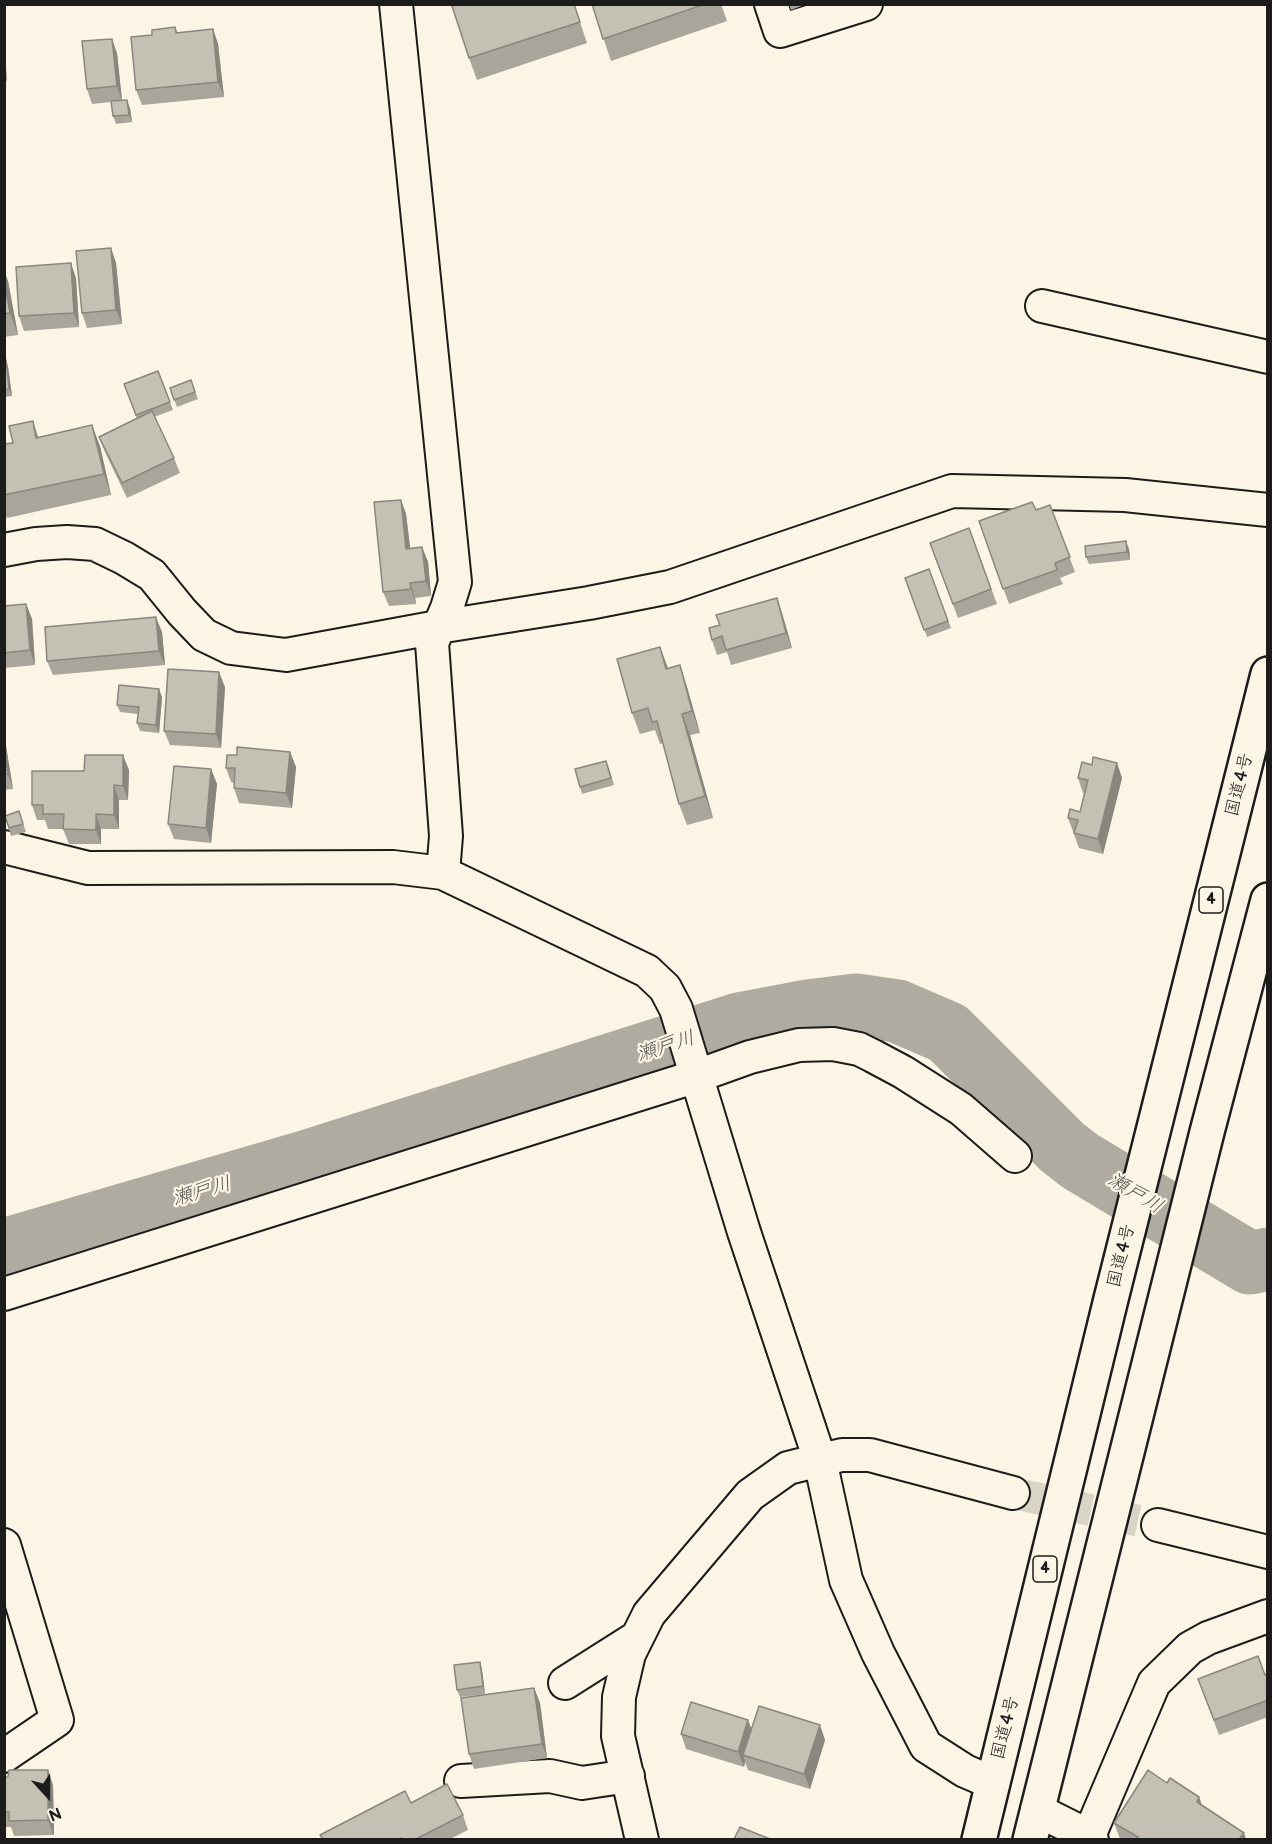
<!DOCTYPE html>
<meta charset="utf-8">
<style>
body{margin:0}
#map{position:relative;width:1272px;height:1844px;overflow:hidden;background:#fcf5e5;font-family:"Balsamiq Sans",sans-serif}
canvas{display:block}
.frame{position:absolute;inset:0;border:6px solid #1c1c1c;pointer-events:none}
.north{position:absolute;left:18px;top:1766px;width:60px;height:60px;-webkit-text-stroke:4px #fcf5e5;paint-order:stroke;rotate:159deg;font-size:16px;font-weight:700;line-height:24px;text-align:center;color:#1c1c1c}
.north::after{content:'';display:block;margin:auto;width:21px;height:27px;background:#1c1c1c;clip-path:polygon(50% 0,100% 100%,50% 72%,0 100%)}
</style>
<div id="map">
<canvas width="1272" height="1844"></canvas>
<div class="frame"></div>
<div class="north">N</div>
</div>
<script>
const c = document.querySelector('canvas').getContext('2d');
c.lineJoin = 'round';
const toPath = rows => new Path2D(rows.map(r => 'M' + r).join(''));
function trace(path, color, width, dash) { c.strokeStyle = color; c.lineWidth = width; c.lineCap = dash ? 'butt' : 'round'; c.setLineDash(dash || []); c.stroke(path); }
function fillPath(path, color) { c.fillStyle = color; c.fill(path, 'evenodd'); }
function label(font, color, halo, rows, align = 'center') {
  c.font = font + ' "Balsamiq Sans","Klee One",sans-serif'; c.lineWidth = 4.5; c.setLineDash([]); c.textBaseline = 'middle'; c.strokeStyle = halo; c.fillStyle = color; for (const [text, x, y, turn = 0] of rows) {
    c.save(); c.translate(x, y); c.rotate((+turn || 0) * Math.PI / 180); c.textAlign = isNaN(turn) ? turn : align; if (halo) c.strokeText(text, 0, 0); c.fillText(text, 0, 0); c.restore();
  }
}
const river = toPath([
 [4,1250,305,1162,739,1024,808,1011,856,1005,897,1011,948,1033,1062,1147,1080,1161,1250,1263,1268,1259]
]);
const streetTunnel = toPath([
 [1013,1493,1158,1525]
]);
const street = toPath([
 [396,4,455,582,447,608,432,643,446,836,443,873],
 [771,4,780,31,866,4],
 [1042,306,1268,357],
 [4,550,36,544,67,542,95,544,124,558,152,575,182,612,204,635,231,648,286,655,438,627,589,603,670,587,952,491,1125,495,1268,510],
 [4,847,88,868,393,867,443,873,647,971,665,988,676,1009,744,1232,820,1460,842,1455,870,1455,1013,1493],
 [4,1294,697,1076,750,1057,799,1045,833,1044,859,1049,873,1056,903,1072,961,1109,1015,1156],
 [1158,1525,1268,1552],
 [4,1545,57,1720,4,1756],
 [565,1683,636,1638],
 [461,1781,550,1776,582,1783,628,1776],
 [1037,1810,1089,1836,1092,1840],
 [1089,1836,1154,1683,1190,1648,1208,1638,1268,1616],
 [642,1840,618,1736,619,1697,629,1654,649,1614,750,1495,788,1468,820,1460,846,1580,878,1653,926,1746,965,1771,993,1783]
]);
const highway = toPath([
 [979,1840,1111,1299,1268,674],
 [1030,1840,1207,1132,1268,900]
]);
const wall = toPath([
 [574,4,587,43,477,80,469,58],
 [592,4,721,4,727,21,611,61],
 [789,4,807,4,791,10],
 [175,27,178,33,213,29,218,44,224,97,142,105,136,90,152,35],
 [117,53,122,101,130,108,132,122,116,124,113,116,111,102,92,104,87,89],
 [111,248,116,263,122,324,87,328,82,313],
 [4,270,8,281,18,335,4,337],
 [76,278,79,327,24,331,19,316],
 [4,360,6,360,8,367,12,396,4,397],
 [158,371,173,410,154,417,174,458,180,473,127,498,105,452,99,437,137,419,124,384],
 [191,380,198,399,177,407,170,388],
 [38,437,100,446,111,495,7,518,4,513,4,444],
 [401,500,406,514,410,548,422,547,428,562,431,596,415,598,416,604,389,606,383,592],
 [1050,505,1075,572,1060,578,1063,584,1009,604,979,521,1036,510],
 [969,528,997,604,958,618,930,543],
 [1129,549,1130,560,1089,564,1086,557],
 [929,569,951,628,927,637,905,578],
 [26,604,32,619,35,665,4,668,4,606],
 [782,613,792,648,731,665,727,652,717,655,712,640],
 [162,632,165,665,53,675,47,661],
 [680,665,687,687,700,733,690,735,713,818,687,825,679,804,663,743,660,744,655,730,640,734,632,713,668,669],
 [225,687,221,748,170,745,164,731],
 [162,697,159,733,140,731,137,723,138,714,120,712,117,705],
 [4,734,13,789,4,790],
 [290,752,296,767,292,808,239,803,234,788,234,783,231,782,226,768,237,755],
 [1117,763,1122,778,1103,854,1079,848,1068,818,1080,812,1084,793,1083,793,1078,778,1092,765],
 [609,768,614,785,582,794,580,787],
 [211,769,217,784,211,843,174,839,168,824],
 [129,770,128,800,119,800,119,829,101,829,101,844,69,844,63,829,48,829,45,820,37,820,32,805,84,771],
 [19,811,26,832,11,836,5,816],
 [480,1662,482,1670,485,1694,460,1697,457,1690],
 [1268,1674,1268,1717,1219,1735,1198,1679],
 [534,1688,540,1703,547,1758,474,1769,469,1754],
 [751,1728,825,1740,810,1789,748,1770,745,1762,744,1767,686,1749,681,1734],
 [4,1777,53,1785,54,1835,14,1836,11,1827,4,1827],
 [1167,1783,1199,1797,1202,1806,1246,1839,1120,1839,1114,1823],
 [411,1803,463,1815,468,1830,450,1839,322,1839,320,1835]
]);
const shadedWall = toPath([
 [213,29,218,44,224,97,218,82],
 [112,39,117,53,122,101,117,86],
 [4,63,6,67,7,82,4,76],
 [127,100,130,108,132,122,129,115],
 [111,248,116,263,122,324,116,310],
 [71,263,76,278,79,327,74,313],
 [4,270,8,281,18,335,10,313,4,281],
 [6,360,8,367,12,396,9,389],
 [33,421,40,443,36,438],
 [92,425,100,446,111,495,104,474],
 [401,500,406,514,412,563,406,549],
 [1126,541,1129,549,1130,560,1127,552],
 [422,547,428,562,431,596,426,581],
 [410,583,415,598,416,604,411,589],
 [777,598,782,613,792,648,786,633],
 [26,604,32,619,35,665,30,650],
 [156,617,162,632,165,665,159,651],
 [660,647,668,668,666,669],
 [680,665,687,687,700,733,692,711],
 [219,672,225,687,221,748,216,734],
 [159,689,162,697,159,733,156,725],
 [682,714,690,735,713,818,705,796],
 [4,734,13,789,8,774,4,752],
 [290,752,296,767,292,808,286,793],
 [123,755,129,770,128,800,123,786],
 [1117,763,1122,778,1103,854,1098,839],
 [211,769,217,784,211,843,206,828],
 [114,785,119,800,119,829,114,815],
 [96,814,101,829,101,844,96,830],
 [480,1662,482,1670,485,1694,483,1686],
 [534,1688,540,1703,547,1758,542,1744],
 [748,1720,754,1735,743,1755,745,1762,744,1767,738,1752],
 [820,1725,825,1740,810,1789,804,1774],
 [48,1770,53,1785,54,1835,48,1820],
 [1199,1797,1207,1819,1197,1802],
 [1244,1833,1246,1839,1239,1839]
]);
const building = toPath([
 [457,4,574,4,580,22,469,58,452,6,457,4],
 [592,4,705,4,603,39,592,4],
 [175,27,176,33,213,29,218,82,136,90,131,37,152,35,152,30,175,27],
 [112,39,117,86,87,89,82,41,112,39],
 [127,100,129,115,113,116,111,101,127,100],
 [111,248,116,310,82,313,76,251,111,248],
 [71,263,74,313,19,316,16,267,71,263],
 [4,281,10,313,4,314,4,281],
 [4,360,6,360,9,389,4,389,4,360],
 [158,371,170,402,136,415,124,384,158,371],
 [191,380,195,392,174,400,170,388,191,380],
 [152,411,174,458,122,483,99,437,152,411],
 [33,421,36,438,92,425,104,474,4,495,4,444,13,443,9,426,33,421],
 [401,500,406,549,422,547,426,581,410,583,411,589,383,592,374,502,401,500],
 [1032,502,1036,510,1050,505,1070,557,1055,563,1057,570,1003,589,979,521,1032,502],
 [969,528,991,589,953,604,930,543,969,528],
 [1126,541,1127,552,1086,557,1085,546,1126,541],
 [929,569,948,621,924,630,905,578,929,569],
 [777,598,786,633,726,650,722,636,712,640,709,628,720,625,716,615,777,598],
 [26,604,30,650,4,653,4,606,26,604],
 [156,617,159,651,47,661,45,627,156,617],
 [660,647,666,669,680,665,692,711,682,714,705,796,679,804,657,721,652,722,648,708,632,713,617,659,660,647],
 [168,669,219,672,216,734,164,731,168,669],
 [119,685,159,689,156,725,137,723,139,707,117,705,119,685],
 [237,747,290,752,286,793,234,788,235,768,226,768,227,755,237,755,237,747],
 [4,752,8,774,4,775,4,752],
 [85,755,123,755,123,786,114,785,114,815,96,814,96,830,63,829,64,814,43,814,43,805,32,805,32,771,84,771,85,755],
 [1093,757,1117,763,1098,839,1074,833,1078,820,1068,818,1070,809,1080,812,1088,780,1078,778,1082,762,1092,765,1093,757],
 [606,761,611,778,580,787,575,769,606,761],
 [174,766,211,769,206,828,168,824,174,766],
 [19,811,23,824,9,828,5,816,19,811],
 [1258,1656,1265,1675,1268,1674,1268,1700,1214,1720,1198,1679,1258,1656],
 [480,1662,483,1686,457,1690,454,1665,480,1662],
 [534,1688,542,1744,469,1754,461,1698,534,1688],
 [691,1702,748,1720,738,1752,681,1734,691,1702],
 [759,1706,820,1725,804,1774,743,1755,759,1706],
 [9,1770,48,1770,48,1820,9,1821,9,1812,4,1812,4,1777,8,1777,9,1770],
 [1148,1770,1167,1783,1170,1778,1199,1797,1197,1802,1244,1833,1239,1839,1136,1839,1138,1837,1114,1823,1148,1770],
 [447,1784,463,1815,416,1839,402,1839,401,1838,397,1839,323,1839,320,1835,405,1791,411,1803,447,1784],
 [740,1827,770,1839,734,1839,740,1827]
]);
const shields = [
 [1211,900,24],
 [1045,1569,24]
];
const shieldNames = [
 ["4",1211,900],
 ["4",1045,1569]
];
const streetNames = [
 ["国道4号",1240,785,-76],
 ["国道4号",1122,1256,-76],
 ["国道4号",1006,1728,-76]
];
const waterNames = [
 ["瀬戸川",666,1047,-18],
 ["瀬戸川",202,1192,-16],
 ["瀬戸川",1135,1194,31]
];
trace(river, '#b0aba1', 63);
trace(streetTunnel, '#dad4c7', 32, [32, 16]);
trace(street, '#1c1c1c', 36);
trace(highway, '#1c1c1c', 38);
trace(street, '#fcf5e5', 32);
trace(highway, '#fcf5e5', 33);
fillPath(wall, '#a9a59a');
fillPath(shadedWall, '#89867d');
fillPath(building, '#c4c0b3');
trace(building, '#89867d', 1.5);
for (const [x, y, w] of shields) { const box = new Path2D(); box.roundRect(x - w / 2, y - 13, w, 26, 4.5); c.fillStyle = '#fcf5e5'; c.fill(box); trace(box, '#1c1c1c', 1.5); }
label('bold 16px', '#1c1c1c', null, shieldNames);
label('18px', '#1c1c1c', '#fcf5e5', streetNames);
label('italic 20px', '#575551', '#fcf5e5', waterNames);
</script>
